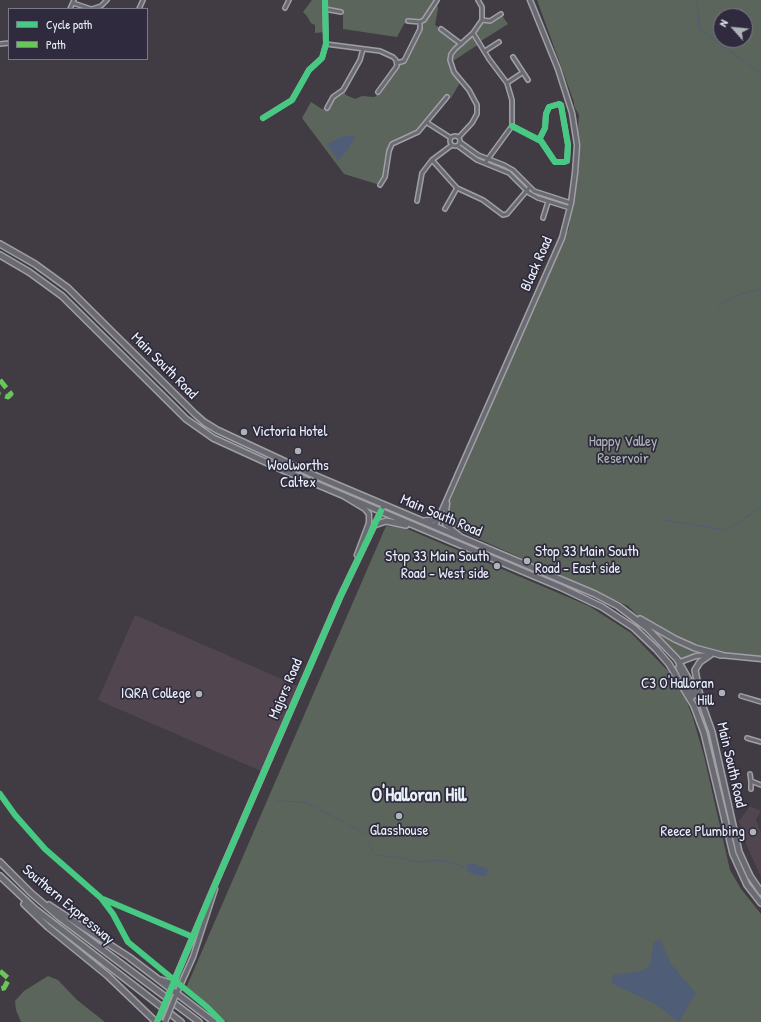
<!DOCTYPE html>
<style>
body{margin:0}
#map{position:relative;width:761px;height:1022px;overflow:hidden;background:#413c43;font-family:"Patrick Hand",sans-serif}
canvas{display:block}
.legend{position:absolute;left:8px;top:8px;width:140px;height:52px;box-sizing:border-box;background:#2f2a3d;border:1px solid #797a88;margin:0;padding:5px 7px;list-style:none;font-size:12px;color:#e8f1f8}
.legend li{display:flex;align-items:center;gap:8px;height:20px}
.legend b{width:20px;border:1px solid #797a88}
.north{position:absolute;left:713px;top:8px;width:40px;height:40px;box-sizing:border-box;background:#2f2a3d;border:1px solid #797a88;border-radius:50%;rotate:297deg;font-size:11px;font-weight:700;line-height:16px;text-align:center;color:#e8f1f8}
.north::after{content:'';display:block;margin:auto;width:14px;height:18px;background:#aeb2b9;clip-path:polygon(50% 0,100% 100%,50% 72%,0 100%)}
</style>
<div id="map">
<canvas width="761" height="1022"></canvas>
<ul class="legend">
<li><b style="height:5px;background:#46c982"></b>Cycle path</li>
<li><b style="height:5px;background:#6ac65a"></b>Path</li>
</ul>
<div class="north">N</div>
</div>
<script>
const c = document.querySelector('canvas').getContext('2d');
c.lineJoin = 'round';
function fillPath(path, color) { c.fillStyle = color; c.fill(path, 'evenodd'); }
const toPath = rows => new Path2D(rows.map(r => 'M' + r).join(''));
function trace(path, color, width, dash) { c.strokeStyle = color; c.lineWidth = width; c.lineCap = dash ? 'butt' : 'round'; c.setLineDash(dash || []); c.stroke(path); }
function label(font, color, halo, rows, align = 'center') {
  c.font = font + ' "Patrick Hand",sans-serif'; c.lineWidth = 3.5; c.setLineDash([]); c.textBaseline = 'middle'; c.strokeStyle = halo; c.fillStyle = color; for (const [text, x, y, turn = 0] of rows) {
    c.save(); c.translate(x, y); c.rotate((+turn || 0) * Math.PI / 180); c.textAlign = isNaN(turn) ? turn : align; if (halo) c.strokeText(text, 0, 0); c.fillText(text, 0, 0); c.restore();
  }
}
const built = toPath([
 [135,615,300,687,263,772,98,700],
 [750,806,761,811,756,820,761,834,761,877,747,846,739,821]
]);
const green = toPath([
 [312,0,437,0,438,9,435,25,450,34,461,44,471,35,479,44,453,61,450,60,451,66,461,81,451,98,449,97,439,106,418,132,392,144,389,151,385,177,380,185,344,174,302,118,311,102,322,109,327,108,330,101,343,90,346,95,355,99,362,96,375,97,397,63,404,61,420,29,420,22,408,21,404,24,397,37,343,29,343,12,325,9,325,32,315,33,315,25,311,23,307,16,303,12],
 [537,0,761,0,761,656,700,653,681,659,628,606,441,522,569,228,579,115,574,106,574,102],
 [721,16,745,16,745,40,721,40],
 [501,14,508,24,481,41,476,33,483,21,486,22],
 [386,526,405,528,589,606,631,633,670,673,683,692,693,718,704,756,730,870,741,889,761,914,761,1022,227,1022,186,988],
 [48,976,58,980,77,1000,105,1022,21,1022,16,1010,15,1001,24,991]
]);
const water = toPath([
 [343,136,355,136,349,148,338,161,327,144],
 [472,863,488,869,486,877,472,874,466,870,467,864],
 [660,939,671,964,696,993,679,1022,655,1004,611,983,613,975,641,971,649,966,652,955,653,942]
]);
const stream = toPath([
 [697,0,699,28,761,74],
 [717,307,734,296,761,289],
 [664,520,727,530,761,507],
 [277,801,306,802,343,822],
 [348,825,366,834],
 [369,843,373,852,376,855,402,858,417,862,442,860,465,867]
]);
const street = toPath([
 [73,3,91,9],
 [285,8,289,0],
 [70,9,74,0],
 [92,9,101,6,107,0],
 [139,9,143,0],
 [325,9,341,12],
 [482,20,490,21,501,14],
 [408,21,420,22,424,20,437,0],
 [441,29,461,44],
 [473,33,489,59,507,83,512,100,512,126,485,163],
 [0,44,9,43],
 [326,44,380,51,393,57,396,60,397,66,378,92],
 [485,51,499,42],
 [513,57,528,80],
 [397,63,404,61,420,29,420,22],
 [507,83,522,73],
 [327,108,333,97,343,90,360,60,363,49],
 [263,118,292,100,309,70,322,58,326,44,325,0],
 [426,122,451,138],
 [512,126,541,141,555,162,564,162,567,161,568,145,561,105,559,104,549,107,546,114,545,128,539,140],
 '450 141a5 5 0 1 1 10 0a5 5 0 1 1-10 0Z',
 [459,137,472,123,477,114,477,105,469,90,454,72,450,60,451,54,455,49,473,33,482,20,482,7,478,0],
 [460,142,478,155,504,165,513,170,534,191,571,203],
 [458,146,477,160,509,173,529,193,538,198,570,208],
 [432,160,457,188,483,200,503,215,507,214,529,188],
 [380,185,385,177,389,151,392,144,418,132,447,97],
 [417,201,422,173,432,160,452,145],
 [445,209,457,188],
 [543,218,548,202],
 [741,696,761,702],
 [747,738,761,742],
 [750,774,751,781,761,785],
 [751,789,751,781]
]);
const secondary = toPath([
 [345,497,365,509,369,514,369,523,357,555],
 [447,503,445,524,459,535],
 [435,526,562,238,571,203,575,173,577,145,572,113,558,69,530,0],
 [720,655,761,659],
 [680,662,696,656,709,655],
 [170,991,211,894,340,597,384,505],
 [176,995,193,957,215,889]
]);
const highway = toPath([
 [0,244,35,264,68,288,195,414,204,422,217,430,316,476,595,594,618,606,647,628,677,659,701,701,712,732,739,852,750,876,761,892],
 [0,255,29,272,62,296,186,419,213,438,283,470,560,587,602,607,634,628,656,649,669,664,694,706,704,733,733,854,747,885,761,903],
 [424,521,433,520,440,516],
 [374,525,386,521,406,525],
 [640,619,675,639,695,648,721,655],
 [680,662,679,668,693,696],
 [700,696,695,670,700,662,710,655],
 [0,862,31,893,59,917,199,1022],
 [0,876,35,909,181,1022],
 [24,904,48,927,108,976,156,1022],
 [49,905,129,957,214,1022],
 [161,980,170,983,175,981]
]);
const secondaryBridge = toPath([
 [159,1019,170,993],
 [165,1022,175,997]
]);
const quiet = toPath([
 [0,380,11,394,8,397,0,394],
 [0,971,9,979,4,988,0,989]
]);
const cycleway = toPath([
 [263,118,292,100,309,70,322,58,326,44,325,0],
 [512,126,541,141,555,162,564,162,567,161,568,145,561,105,559,104,549,107,546,114,545,128,539,140],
 [0,794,15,815,45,849,101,898,113,914,128,942,207,1007,222,1022],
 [103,899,193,937],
 [157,1022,211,894,340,597,381,511]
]);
const markers = [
 [244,432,4,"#aeb2b9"],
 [298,451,4,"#aeb2b9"],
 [527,561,4,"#aeb2b9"],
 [497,566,4,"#aeb2b9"],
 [722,693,4,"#aeb2b9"],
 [199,694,4,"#aeb2b9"],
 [399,816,4,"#aeb2b9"],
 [753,832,4,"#aeb2b9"]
];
const streetNames = [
 ["Black Road",537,264,-66],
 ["Main South Road",164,366,45],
 ["Main South Road",441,516,23],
 ["Majors Road",286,689,-67],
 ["Main South Road",731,765,77],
 ["Southern Expressway",68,905,40]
];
const poiNames = [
 ["Victoria Hotel",252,432,"left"],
 ["Woolworths",298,466,"center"],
 ["Caltex",298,483,"center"],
 ["Stop 33 Main South",535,552,"left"],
 ["Road - East side",535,569,"left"],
 ["Stop 33 Main South",489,557],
 ["Road - West side",489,574],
 ["C3 O'Halloran",714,684],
 ["Hill",714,701],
 ["IQRA College",191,694],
 ["Glasshouse",399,831,"center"],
 ["Reece Plumbing",745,832]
];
const parkNames = [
 ["Happy Valley",623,442],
 ["Reservoir",623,459]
];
const districtNames = [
 ["O'Halloran Hill",419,796]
];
fillPath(built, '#51464f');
fillPath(green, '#5c655b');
fillPath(water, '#505d76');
trace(stream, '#505d76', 1);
trace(street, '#a09fa4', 6);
trace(secondary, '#a09fa4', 7);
trace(highway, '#a09fa4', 8);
trace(street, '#6a6b72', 3);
trace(secondary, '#6a6b72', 4);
trace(highway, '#6a6b72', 5);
trace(secondaryBridge, '#a09fa4', 7, []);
trace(secondaryBridge, '#6a6b72', 4);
trace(quiet, '#6ac65a', 5, [10, 5]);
trace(cycleway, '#46c982', 6);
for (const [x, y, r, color] of markers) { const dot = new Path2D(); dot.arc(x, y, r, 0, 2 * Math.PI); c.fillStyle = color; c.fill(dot); trace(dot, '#2f2a3d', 1.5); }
label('15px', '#e8f1f8', '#2f2a3d', streetNames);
label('15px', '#e8f1f8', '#2f2a3d', poiNames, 'right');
label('15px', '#abb5b3', '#2f2a3d', parkNames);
label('bold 19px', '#e8f1f8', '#2f2a3d', districtNames);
</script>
